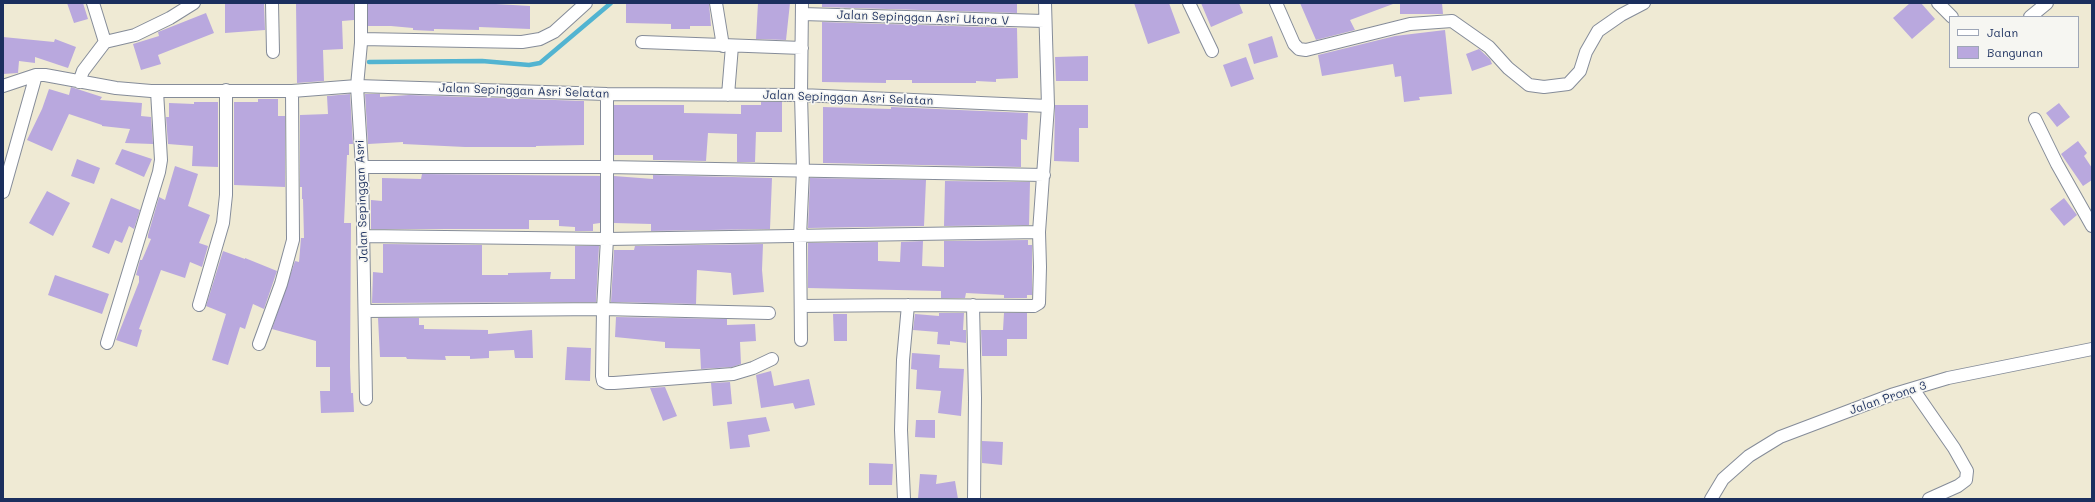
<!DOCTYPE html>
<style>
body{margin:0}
#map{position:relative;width:2095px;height:502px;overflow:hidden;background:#efead4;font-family:Mali,sans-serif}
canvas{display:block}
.frame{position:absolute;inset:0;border:4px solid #1b2f5e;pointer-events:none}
.legend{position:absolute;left:1949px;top:16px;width:130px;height:52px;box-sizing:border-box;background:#f6f6f2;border:1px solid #9ea6b7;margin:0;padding:5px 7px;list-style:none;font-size:12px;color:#1b2f5e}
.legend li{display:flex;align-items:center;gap:8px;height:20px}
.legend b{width:20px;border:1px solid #9ea6b7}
</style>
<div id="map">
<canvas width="2095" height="502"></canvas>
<div class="frame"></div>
<ul class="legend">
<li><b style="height:5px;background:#fff"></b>Jalan</li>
<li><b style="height:11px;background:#b9a8de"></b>Bangunan</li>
</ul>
</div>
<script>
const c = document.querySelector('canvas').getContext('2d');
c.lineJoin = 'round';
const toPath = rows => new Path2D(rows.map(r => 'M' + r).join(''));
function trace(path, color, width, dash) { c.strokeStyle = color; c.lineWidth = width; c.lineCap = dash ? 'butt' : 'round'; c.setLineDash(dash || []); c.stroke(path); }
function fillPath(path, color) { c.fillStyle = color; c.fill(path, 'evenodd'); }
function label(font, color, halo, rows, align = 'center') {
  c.font = font + ' Mali,sans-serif'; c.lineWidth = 3.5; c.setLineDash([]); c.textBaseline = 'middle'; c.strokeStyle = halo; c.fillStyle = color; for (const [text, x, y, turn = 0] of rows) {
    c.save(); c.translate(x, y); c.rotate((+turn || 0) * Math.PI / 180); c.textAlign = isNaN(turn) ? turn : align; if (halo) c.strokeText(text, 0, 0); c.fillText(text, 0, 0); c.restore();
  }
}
const stream = toPath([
 [369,62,482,61,529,65,540,63,611,3]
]);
const building = toPath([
 [67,3,83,3,88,19,74,23],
 [225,3,264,3,265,30,225,33],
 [296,3,354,3,354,20,342,21,343,49,323,50,324,81,297,83],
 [368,3,479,3,530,6,530,29,479,27,479,30,434,29,434,31,413,30,413,28,391,26,368,26],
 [626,3,709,3,711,26,690,26,690,29,671,29,671,24,626,23],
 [758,3,790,3,786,40,756,39],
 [822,3,1017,3,1017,13,822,7],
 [1134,3,1169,3,1180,33,1148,44],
 [1201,3,1239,3,1243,13,1211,27],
 [1300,3,1393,3,1393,4,1350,20,1355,30,1316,40],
 [1400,3,1442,3,1443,14,1400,14],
 [1910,3,1921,3,1935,19,1912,39,1893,18],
 [206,13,214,33,158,55,161,64,141,70,133,44,159,36,158,32],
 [822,22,1017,28,1018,78,996,79,996,82,976,81,976,83,912,83,912,80,886,80,886,83,822,82],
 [1445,30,1452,94,1419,97,1420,100,1404,102,1401,76,1395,77,1393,64,1322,76,1318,55,1395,36],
 [1272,36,1278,57,1254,64,1248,44],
 [3,37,54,42,55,39,76,47,68,68,35,57,35,63,19,61,18,73,3,74],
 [1479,49,1490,59,1492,64,1472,71,1466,54],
 [1088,56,1088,81,1056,81,1055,57],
 [1246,57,1254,79,1231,87,1223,65],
 [71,87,102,97,100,100,142,103,141,116,151,117,153,144,125,143,130,129,102,126,102,125,69,114,52,151,27,140,42,109,49,89,69,95],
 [350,94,353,144,349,144,349,155,347,155,344,223,351,223,350,367,351,393,353,393,354,412,321,413,320,391,330,391,330,367,316,367,316,341,272,329,295,261,299,262,301,238,304,238,303,199,302,199,302,187,300,187,300,115,328,114,327,96],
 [365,94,380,94,380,97,409,95,584,101,584,145,536,146,536,147,465,147,403,144,403,142,368,144],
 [258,99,278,99,278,116,285,116,285,187,234,185,234,102,258,102],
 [194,102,218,102,218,167,192,166,193,146,168,144,166,117,169,117,169,103,194,104],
 [761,102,782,102,782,132,756,132,755,162,737,162,737,134,708,133,706,161,653,160,653,155,614,155,614,105,684,105,684,113,741,114,741,105,761,105],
 [2059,103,2070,117,2057,127,2046,113],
 [1055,105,1088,105,1088,128,1079,128,1079,162,1054,161],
 [823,107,891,109,891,107,1028,113,1027,140,1021,139,1021,167,823,163],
 [2078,141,2087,153,2084,156,2092,168,2092,180,2083,186,2061,154],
 [122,149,152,159,144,177,115,164],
 [77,159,100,168,94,184,71,176],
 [175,166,198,174,188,206,210,215,199,243,208,246,202,267,190,262,185,278,161,270,139,329,142,330,137,347,116,340,139,282,139,276,136,275,140,260,142,260,151,239,148,238,148,235,159,197,165,200],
 [422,174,600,176,600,223,593,224,593,231,575,231,575,227,559,226,559,220,529,220,529,229,371,229,371,200,382,201,382,178,421,179],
 [653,175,772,178,770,229,651,231,651,224,614,223,614,176,653,179],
 [810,178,926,180,924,226,808,228],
 [945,181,1030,182,1029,225,944,226],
 [47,191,70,203,53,236,29,223],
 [111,198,140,210,134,229,129,226,122,243,115,240,109,254,92,247],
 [2064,198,2077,215,2064,226,2050,209],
 [1028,240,1028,245,1032,245,1032,295,1027,295,1027,298,1004,298,1004,295,966,293,965,298,941,298,941,291,808,288,808,243,878,242,878,261,900,262,901,242,923,241,922,266,944,267,944,241],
 [383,244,482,245,482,275,508,275,508,273,551,272,550,279,575,279,575,246,599,246,596,302,372,303,373,272,383,273],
 [763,244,762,270,764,292,733,295,731,273,697,270,696,304,611,302,614,250,634,250,635,246],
 [223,251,245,259,245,258,277,271,264,309,253,304,245,329,240,327,228,365,212,360,226,314,206,306],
 [55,275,109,294,102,314,48,295],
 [939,313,964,313,963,330,966,330,966,343,950,341,950,345,937,344,938,332,913,330,915,314,939,316],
 [1004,313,1027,313,1027,339,1007,339,1007,356,982,356,981,330,1003,330],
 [833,314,847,314,847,341,834,341],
 [616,317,727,319,727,325,755,324,756,341,740,342,741,364,732,367,701,369,700,349,665,348,665,342,615,337],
 [378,318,419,318,419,325,424,325,424,329,488,330,488,334,532,330,533,358,515,358,514,350,489,351,489,358,470,359,470,356,445,356,446,360,407,359,406,357,380,357],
 [567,347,591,348,590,381,565,380],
 [912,353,940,355,939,368,964,369,961,416,938,413,941,391,916,389,917,370,911,369],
 [771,371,774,386,809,379,815,405,795,409,793,403,761,408,756,375],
 [730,382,732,404,713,406,711,383],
 [665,387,677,416,663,421,650,388],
 [766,417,770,431,748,435,750,447,730,449,727,422],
 [916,420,935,420,935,438,915,437],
 [982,441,1003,442,1002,465,982,463],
 [869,463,893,464,892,485,869,485],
 [920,474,937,475,936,484,955,481,958,499,918,499]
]);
const minor = toPath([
 [93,3,105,42],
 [272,3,273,52],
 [361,3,361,43,357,86,362,167,366,399],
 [716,3,723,46],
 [1189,3,1212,51],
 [1276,3,1294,44,1299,49,1306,50,1410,24,1452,21,1489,47,1508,68,1529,85,1544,87,1568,84,1580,71,1586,52,1598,31,1621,15,1644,3],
 [1938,3,1952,17],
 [802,14,1044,21],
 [2030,17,2047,3],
 [361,39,522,42,540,39,554,32,586,3],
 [642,42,802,48],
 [79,82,83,71,105,42,135,35,170,18,194,3],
 [3,86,36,75,45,75,116,88,151,91,292,91,357,86,607,94,801,95,1048,106],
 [728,95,732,46],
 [2035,119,2057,164,2092,226],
 [362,167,606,167,1044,175],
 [3,192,36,75],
 [364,236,607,239,1039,232],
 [199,305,223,223,226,195,226,90],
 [973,305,975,398,974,499],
 [801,306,908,305,1034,306,1039,303,1040,267,1039,232,1048,106,1045,3],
 [365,311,603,309,607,239,607,94],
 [769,313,603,309,602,376,603,381,607,383,614,383,733,374,753,368,772,359],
 [801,340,800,237,803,170,801,95,802,3],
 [107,343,159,172,161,160,157,91],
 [259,344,281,284,293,240,292,91],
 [1913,389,1954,448,1967,471,1966,480,1958,486,1929,499],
 [904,499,901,430,903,360,908,305],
 [1711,499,1723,479,1749,456,1780,437,1891,395,1948,378,2092,349]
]);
const streetNames = [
 ["Jalan Sepinggan Asri Utara V",923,18,2],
 ["Jalan Sepinggan Asri Selatan",524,91,2],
 ["Jalan Sepinggan Asri Selatan",848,98,2],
 ["Jalan Sepinggan Asri",362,201,-92],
 ["Jalan Prona 3",1888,398,-19]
];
trace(stream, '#52b4d1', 4.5);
fillPath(building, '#b9a8de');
trace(minor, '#858c99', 14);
trace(minor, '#fff', 12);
label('12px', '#1b2f5e', '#f6f6f2', streetNames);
</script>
